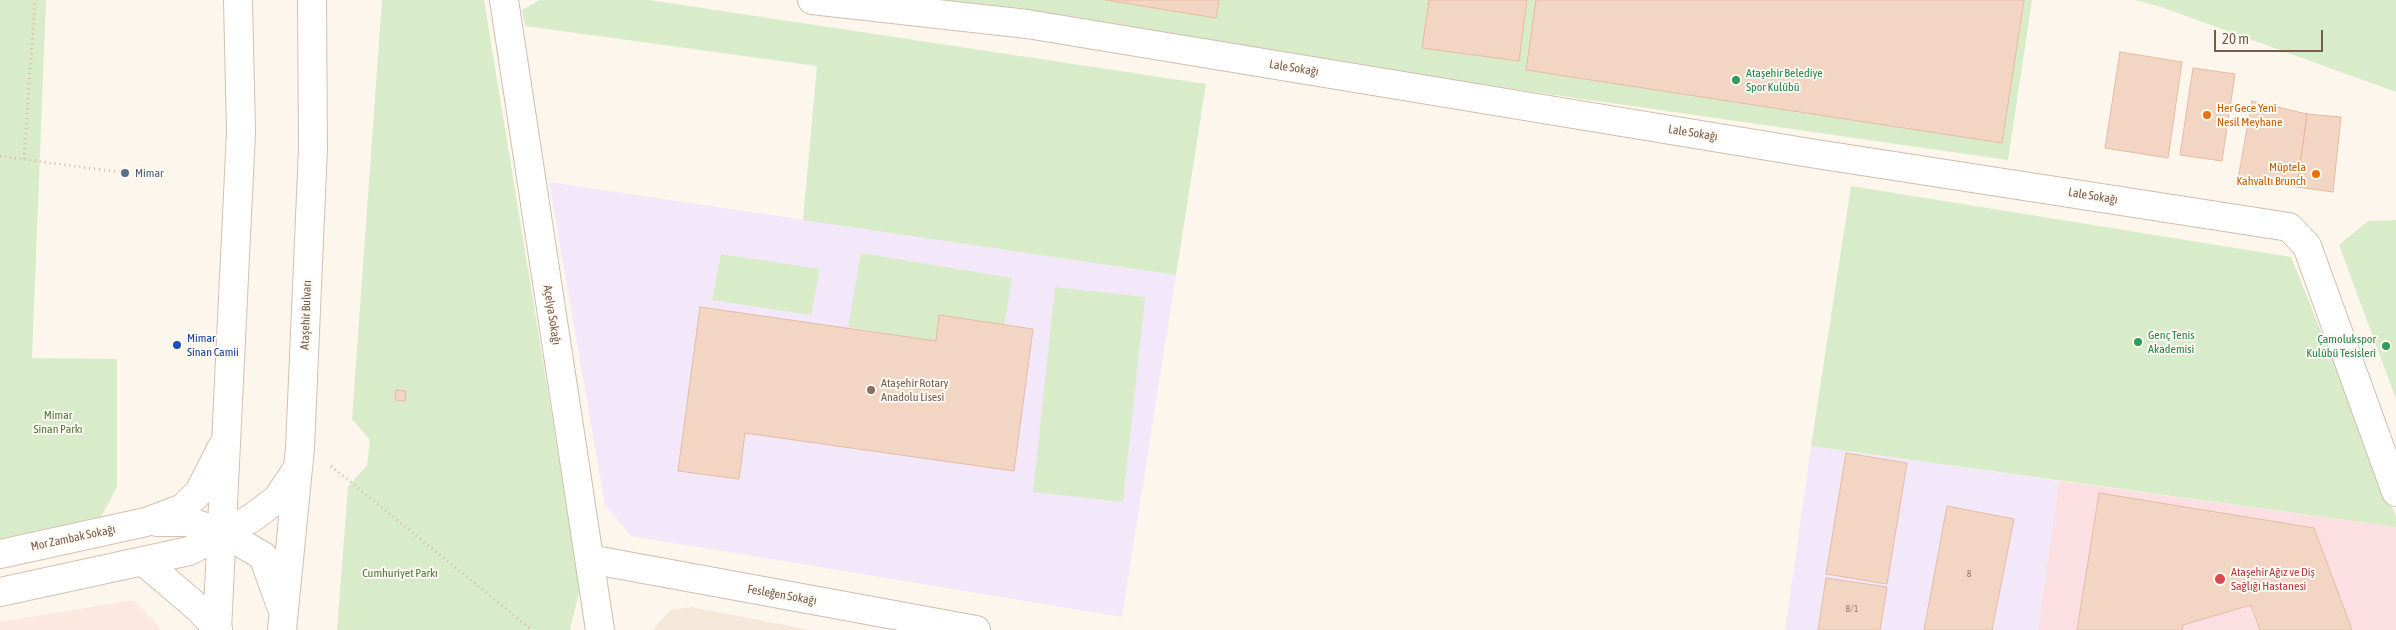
<!DOCTYPE html>
<meta charset="utf-8">
<style>
body{margin:0}
#map{position:relative;width:2396px;height:630px;overflow:hidden;background:#fdf6ec;font-family:"Asap Condensed",sans-serif}
canvas{display:block}
.scale{position:absolute;left:2214px;top:30px;width:109px;height:22px;box-sizing:border-box;border:2px solid #7a5c4d;border-top:0;padding-left:6px;font-size:15px;line-height:18px;white-space:nowrap;color:#7a5c4d;-webkit-text-stroke:4px #fffaf3;paint-order:stroke}
</style>
<div id="map">
<canvas width="2396" height="630"></canvas>
<div class="scale">20 m</div>
</div>
<script>
const c = document.querySelector('canvas').getContext('2d');
c.lineJoin = 'round';
function fillPath(path, color) { c.fillStyle = color; c.fill(path, 'evenodd'); }
const toPath = rows => new Path2D(rows.map(r => 'M' + r).join(''));
function trace(path, color, width, dash) { c.strokeStyle = color; c.lineWidth = width; c.lineCap = dash ? 'butt' : 'round'; c.setLineDash(dash || []); c.stroke(path); }
function label(font, color, halo, rows, align = 'center') {
  c.font = font + ' "Asap Condensed",sans-serif'; c.lineWidth = 4; c.setLineDash([]); c.textBaseline = 'middle'; c.strokeStyle = halo; c.fillStyle = color; for (const [text, x, y, turn = 0] of rows) {
    c.save(); c.translate(x, y); c.rotate((+turn || 0) * Math.PI / 180); c.textAlign = isNaN(turn) ? turn : align; if (halo) c.strokeText(text, 0, 0); c.fillText(text, 0, 0); c.restore();
  }
}
const residential = toPath([
 [691,607,811,630,652,630,670,610]
]);
const commercial = toPath([
 [133,600,159,626,159,630,0,630,0,622]
]);
const education = toPath([
 [549,182,1176,275,1122,617,631,536,605,505],
 [1811,446,2059,481,2038,630,1785,630]
]);
const medical = toPath([
 [2059,481,2396,527,2396,630,2038,630]
]);
const green = toPath([
 [0,0,46,0,32,358,117,359,117,487,94,530,0,546],
 [382,0,484,0,580,588,570,630,337,630,348,487,367,465,370,440,352,419],
 [540,0,649,0,1206,84,1176,275,803,220,817,66,525,26,522,10],
 [894,0,2032,0,2008,160],
 [2135,0,2396,0,2396,92,2161,7],
 [1851,186,2291,257,2396,517,2396,527,1811,446],
 [2396,220,2396,399,2339,245,2368,221],
 [861,253,1012,278,1000,352,848,327],
 [721,254,820,269,811,315,712,300],
 [1055,287,1145,297,1123,502,1033,492]
]);
const building = toPath([
 [1106,0,1219,0,1216,18,1106,0],
 [1429,0,1527,0,1519,61,1422,48,1429,0],
 [1536,0,2024,0,2002,143,1526,70,1536,0],
 [2120,52,2182,62,2168,158,2105,148,2120,52],
 [2193,68,2235,74,2222,161,2180,155,2193,68],
 [2252,101,2307,114,2297,187,2238,179,2252,101],
 [2307,114,2341,117,2333,192,2297,187,2307,114],
 [700,307,936,341,939,315,1033,329,1014,471,745,433,739,479,678,471,700,307],
 [396,390,406,391,405,401,395,400,396,390],
 [1846,453,1907,463,1887,584,1826,574,1846,453],
 [2099,493,2314,528,2352,630,2260,630,2251,605,2183,625,2182,630,2077,630,2099,493],
 [1947,506,2014,519,1992,630,1924,630,1947,506],
 [1826,578,1887,587,1880,630,1818,630,1826,578]
]);
const path = toPath([
 [0,156,125,173],
 [24,159,35,0],
 [331,466,532,630]
]);
const street = toPath([
 [504,0,600,630],
 [812,0,1027,24,1810,153,2289,227,2307,246,2396,492],
 [589,559,976,630]
]);
const secondary = toPath([
 [157,522,190,522,222,532,263,556,281,606],
 [0,554,146,522,183,508,199,492,222,447],
 [143,561,197,607,218,629],
 [0,592,189,551,252,518,277,499,297,469],
 [217,630,241,132,238,0],
 [282,630,300,448,313,148,312,0]
]);
const markers = [
 [1736,80,5,"#2e9e5b"],
 [2207,115,5,"#e8710a"],
 [125,173,5,"#5c6f8a"],
 [2316,174,5,"#e8710a"],
 [2138,342,5,"#2e9e5b"],
 [177,345,5,"#1a4fb4"],
 [2386,346,5,"#2e9e5b"],
 [871,390,5,"#8d6e63"],
 [2220,579,6,"#e0444e"]
];
const numberNames = [
 ["8",1969,574],
 ["8/1",1852,609]
];
const streetNames = [
 ["Lale Sokağı",1294,68,9],
 ["Lale Sokağı",1693,133,9],
 ["Lale Sokağı",2093,196,9],
 ["Ataşehir Bulvarı",306,315,-88],
 ["Açelya Sokağı",552,315,81],
 ["Mor Zambak Sokağı",73,538,-12],
 ["Fesleğen Sokağı",782,595,10]
];
const leisureNames = [
 ["Ataşehir Belediye",1746,73],
 ["Spor Kulübü",1746,87],
 ["Genç Tenis",2148,335],
 ["Akademisi",2148,349],
 ["Çamolukspor",2376,339,"right"],
 ["Kulübü Tesisleri",2376,353,"right"]
];
const foodNames = [
 ["Her Gece Yeni",2217,108],
 ["Nesil Meyhane",2217,122],
 ["Müptela",2306,167,"right"],
 ["Kahvaltı Brunch",2306,181,"right"]
];
const serviceNames = [
 ["Mimar",135,173]
];
const transitNames = [
 ["Mimar",187,338],
 ["Sinan Camii",187,352]
];
const educationNames = [
 ["Ataşehir Rotary",881,383],
 ["Anadolu Lisesi",881,397]
];
const parkNames = [
 ["Mimar",58,415],
 ["Sinan Parkı",58,429],
 ["Cumhuriyet Parkı",400,573]
];
const healthNames = [
 ["Ataşehir Ağız ve Diş",2231,572],
 ["Sağlığı Hastanesi",2231,586]
];
fillPath(residential, '#f5e8da');
fillPath(commercial, '#fde8e0');
fillPath(education, '#f3e8fa');
fillPath(medical, '#fbdfe3');
fillPath(green, '#d8ecc9');
fillPath(building, '#f3d5c3');
trace(building, '#e6bba3', 1);
trace(street, '#d1beb0', 30);
trace(secondary, '#d6c0b0', 30);
trace(path, '#d9b8a5', 3, [1, 4]);
trace(street, '#fff', 28);
trace(secondary, '#fff', 28);
for (const [x, y, r, color] of markers) { const dot = new Path2D(); dot.arc(x, y, r, 0, 2 * Math.PI); c.fillStyle = color; c.fill(dot); trace(dot, '#fffaf3', 2); }
label('10px', '#987a6a', null, numberNames);
label('12px', '#7a5c4d', '#fffaf3', streetNames);
label('12px', '#27864d', '#fffaf3', leisureNames, 'left');
label('12px', '#c56008', '#fffaf3', foodNames, 'left');
label('12px', '#4e5e75', '#fffaf3', serviceNames, 'left');
label('12px', '#164399', '#fffaf3', transitNames, 'left');
label('12px', '#785e54', '#fffaf3', educationNames, 'left');
label('12px', '#537a41', '#fffaf3', parkNames);
label('12px', '#be3a42', '#fffaf3', healthNames, 'left');
</script>
